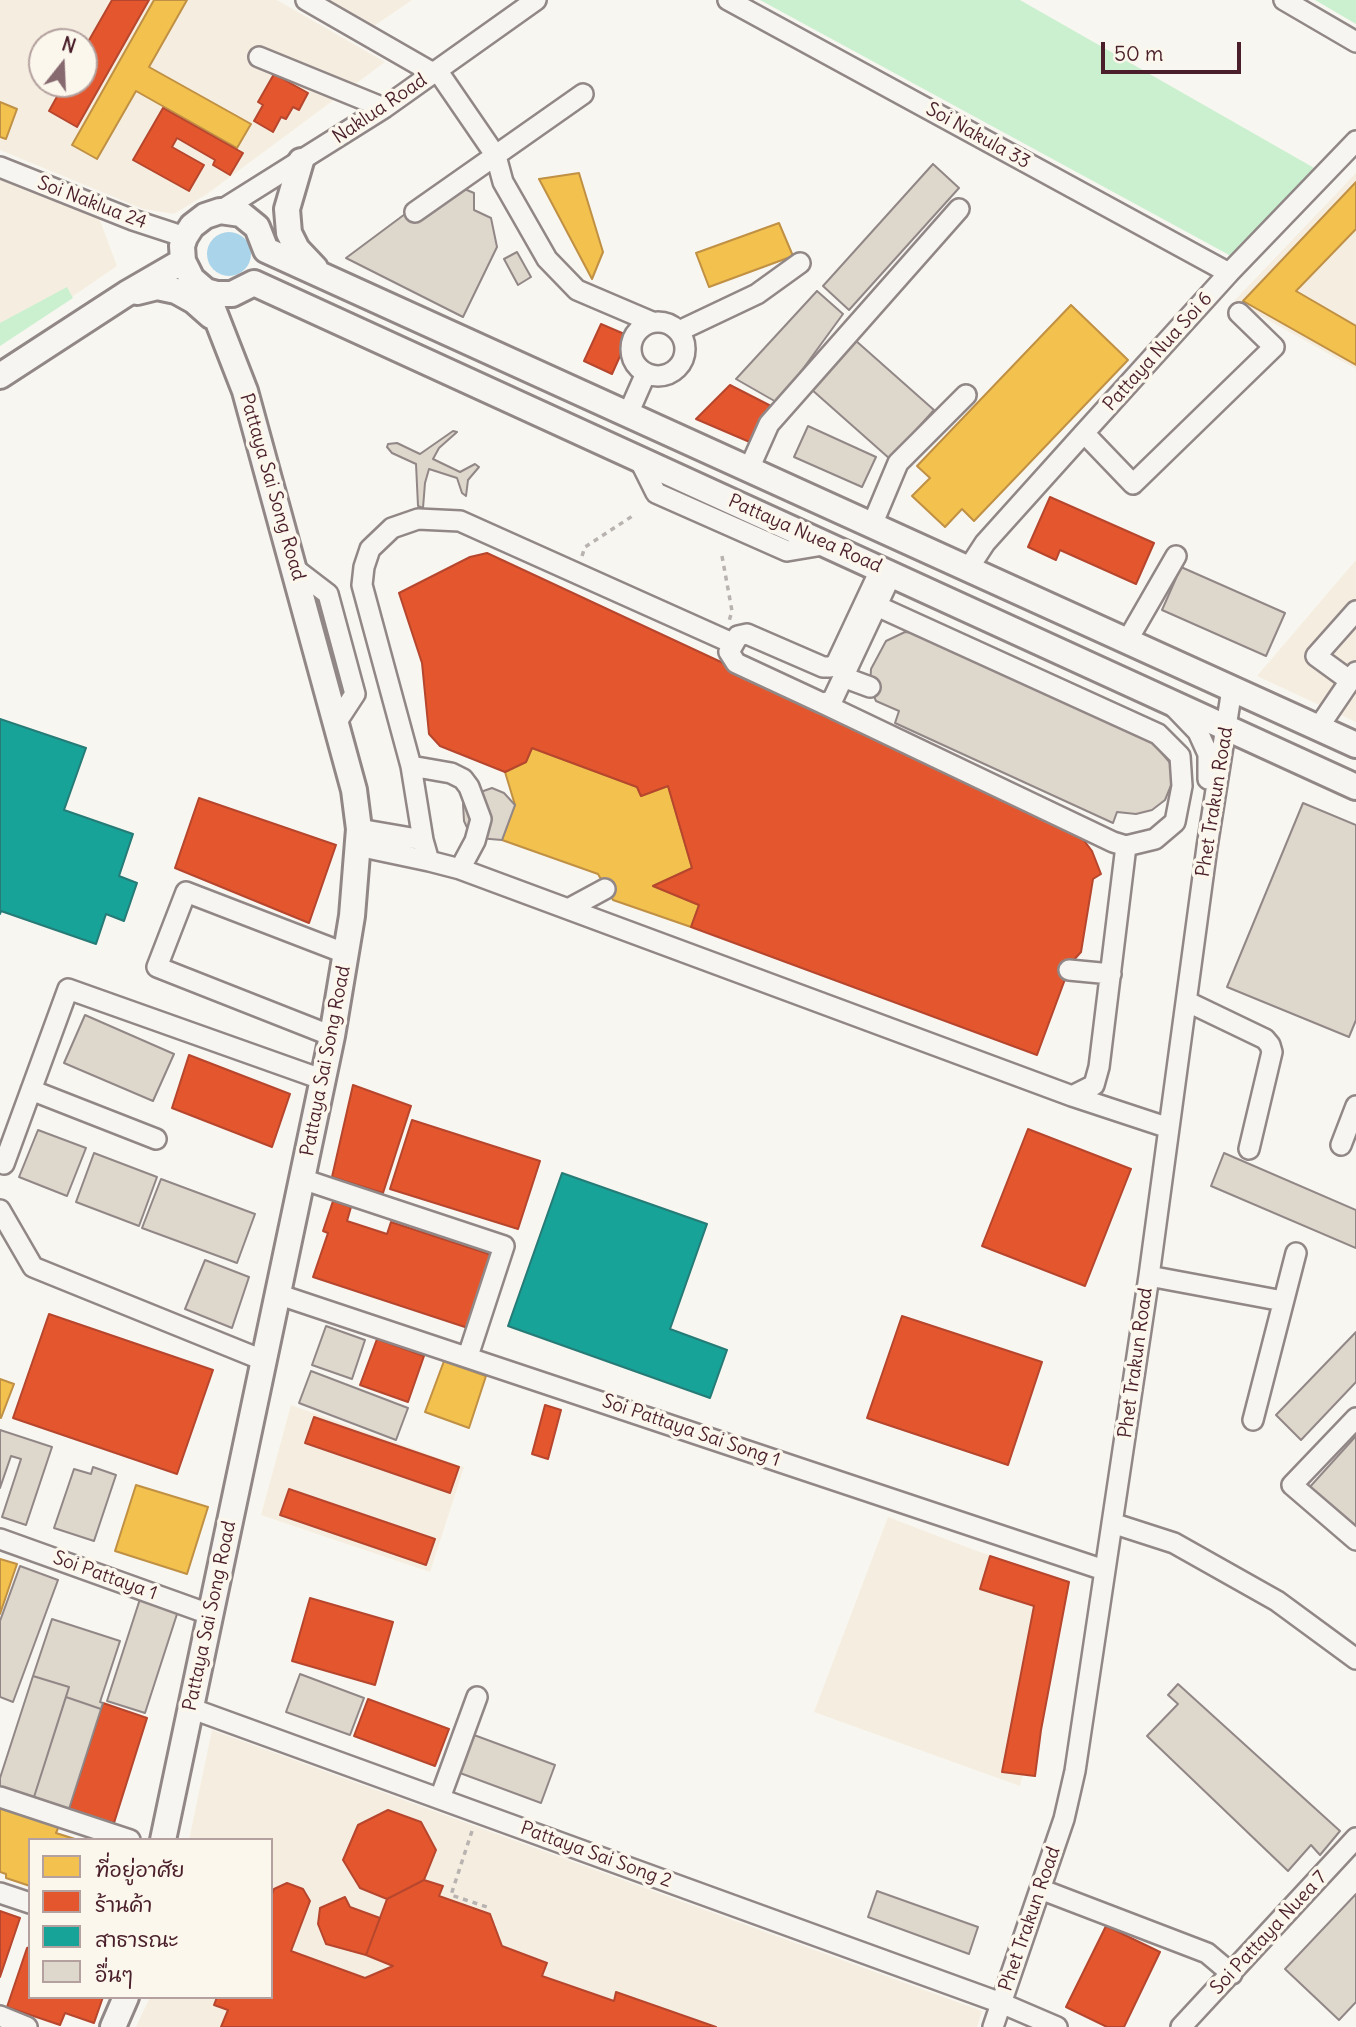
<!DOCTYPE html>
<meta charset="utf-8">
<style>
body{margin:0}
#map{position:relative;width:1356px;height:2027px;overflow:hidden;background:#f8f6f0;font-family:Delius,"Playpen Sans Thai",sans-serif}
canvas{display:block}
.legend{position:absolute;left:28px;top:1838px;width:245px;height:161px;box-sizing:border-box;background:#fbf7ec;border:2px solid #b4a19f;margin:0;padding:9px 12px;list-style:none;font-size:21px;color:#4a1f2b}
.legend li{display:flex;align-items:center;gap:14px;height:35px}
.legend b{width:35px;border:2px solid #b4a19f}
.north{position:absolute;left:28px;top:28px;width:70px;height:70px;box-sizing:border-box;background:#fbf7ec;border:2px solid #b4a19f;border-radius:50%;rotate:18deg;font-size:19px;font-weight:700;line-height:28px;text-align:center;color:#4a1f2b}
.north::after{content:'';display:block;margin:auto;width:24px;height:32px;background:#876a70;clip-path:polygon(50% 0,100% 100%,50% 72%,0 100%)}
.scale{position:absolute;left:1101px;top:42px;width:140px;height:32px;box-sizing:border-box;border:4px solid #4a1f2b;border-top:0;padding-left:9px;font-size:21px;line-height:24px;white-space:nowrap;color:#4a1f2b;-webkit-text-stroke:5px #fbf7ec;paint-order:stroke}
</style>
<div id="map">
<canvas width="1356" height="2027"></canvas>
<ul class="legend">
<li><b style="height:19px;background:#f2c14e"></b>ที่อยู่อาศัย</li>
<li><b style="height:19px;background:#e4572e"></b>ร้านค้า</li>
<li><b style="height:19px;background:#17a398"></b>สาธารณะ</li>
<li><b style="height:19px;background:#ded7cb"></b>อื่นๆ</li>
</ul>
<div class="north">N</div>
<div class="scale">50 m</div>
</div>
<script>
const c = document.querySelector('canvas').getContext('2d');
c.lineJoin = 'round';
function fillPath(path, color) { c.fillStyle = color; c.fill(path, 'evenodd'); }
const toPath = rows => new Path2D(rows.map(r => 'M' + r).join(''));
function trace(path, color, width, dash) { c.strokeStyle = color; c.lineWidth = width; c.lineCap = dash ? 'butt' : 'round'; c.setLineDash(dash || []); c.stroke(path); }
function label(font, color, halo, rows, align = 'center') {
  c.font = font + ' Delius,sans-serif'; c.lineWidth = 7; c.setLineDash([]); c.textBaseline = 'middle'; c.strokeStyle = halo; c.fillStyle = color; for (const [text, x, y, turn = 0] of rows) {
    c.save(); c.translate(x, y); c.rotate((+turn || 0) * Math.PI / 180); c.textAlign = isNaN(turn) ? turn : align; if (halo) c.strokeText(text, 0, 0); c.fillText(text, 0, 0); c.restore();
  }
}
const built = toPath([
 [0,0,277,0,385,62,207,194,174,214,143,209,0,150],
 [42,42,84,42,84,84,42,84],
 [324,0,412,0,371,28],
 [1356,173,1356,369,1234,301],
 [0,176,98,215,117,266,0,346],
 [1356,560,1356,722,1257,676],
 [291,1405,464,1467,430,1572,261,1515],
 [888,1517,977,1551,1069,1581,1020,1786,814,1712],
 [212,1730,982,2011,977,2027,136,2027,150,1997,271,1997,271,1840,189,1840]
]);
const green = toPath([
 [760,0,1020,0,1316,169,1231,256],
 [1315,0,1356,0,1356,24],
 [67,287,73,298,0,346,0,323]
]);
const water = toPath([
 '207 254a22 22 0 1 1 44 0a22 22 0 1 1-44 0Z'
]);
const homes = toPath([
 [154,0,187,0,149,67,251,124,237,148,136,91,97,159,72,145,154,0],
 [0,102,17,109,6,139,0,137,0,102],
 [579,173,603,252,592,279,539,179,579,173],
 [1356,182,1356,229,1296,291,1356,326,1356,365,1243,301,1356,182],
 [779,223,793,256,709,287,696,253,779,223],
 [1071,305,1128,360,974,521,962,509,945,527,912,496,930,478,917,466,1071,305],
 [532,748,637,787,641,796,668,786,692,868,653,886,699,905,691,927,613,900,598,874,502,840,515,805,505,772,526,762,532,748],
 [444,1361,486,1376,469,1428,425,1412,444,1361],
 [0,1379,14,1384,1,1418,0,1417,0,1379],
 [136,1485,208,1507,187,1574,115,1551,136,1485],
 [0,1559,17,1564,0,1614,0,1559],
 [0,1807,59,1826,56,1833,78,1840,30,1840,30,1886,6,1878,6,1874,0,1872,0,1807]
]);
const shops = toPath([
 [112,0,149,0,77,127,49,111,64,84,84,84,84,49,112,0],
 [274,74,308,93,299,110,293,107,286,119,281,117,273,132,254,121,263,105,258,102,274,74],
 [163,108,243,153,230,175,213,165,215,160,177,138,172,147,204,165,189,191,133,160,163,108],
 [601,324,629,336,612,374,584,361,601,324],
 [730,385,771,406,752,443,696,419,730,385],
 [1050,497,1154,543,1136,584,1060,550,1056,560,1028,547,1050,497],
 [487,553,1073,826,1092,851,1101,874,1093,879,1081,952,1071,963,1037,1055,691,927,699,905,653,886,692,868,668,786,641,796,637,787,532,748,526,762,505,772,440,746,429,734,422,663,399,593,470,557,487,553],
 [199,798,336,845,309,923,175,868,199,798],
 [189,1055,290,1094,272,1147,172,1108,189,1055],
 [353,1085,411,1106,383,1193,332,1177,353,1085],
 [412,1120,540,1161,518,1229,390,1189,412,1120],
 [1028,1129,1131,1169,1085,1286,982,1246,1028,1129],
 [333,1201,351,1207,347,1221,387,1234,391,1222,495,1256,471,1329,313,1277,328,1233,323,1231,333,1201],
 [49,1314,213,1370,177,1474,13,1418,49,1314],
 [902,1316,1042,1362,1008,1465,867,1418,902,1316],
 [377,1339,424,1356,408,1402,360,1385,377,1339],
 [545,1405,561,1410,548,1459,532,1454,545,1405],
 [314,1417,459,1467,450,1493,305,1443,314,1417],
 [289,1489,435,1539,426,1565,280,1515,289,1489],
 [990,1556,1069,1582,1041,1730,1035,1776,1002,1772,1034,1606,980,1589,990,1556],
 [310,1598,393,1622,375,1685,292,1661,310,1598],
 [368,1699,449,1729,435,1766,354,1736,368,1699],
 [103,1703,147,1718,114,1823,69,1809,103,1703],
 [388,1810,421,1822,436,1850,424,1880,387,1899,360,1888,343,1860,358,1825,388,1810],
 [424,1880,443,1886,439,1896,490,1914,502,1946,547,1963,542,1976,614,2001,616,1992,716,2027,221,2027,228,2010,214,2005,217,1997,271,1997,271,1897,274,1889,287,1883,303,1889,310,1901,291,1951,365,1978,393,1966,366,1955,387,1899,424,1880],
 [345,1897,350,1907,380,1918,366,1955,326,1944,318,1924,320,1908,345,1897],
 [0,1911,20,1918,0,1977,0,1911],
 [1106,1926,1160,1952,1124,2027,1107,2027,1066,2007,1106,1926],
 [30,1947,30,1997,103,1997,94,2023,65,2013,60,2025,7,2007,27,1948,30,1947]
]);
const public = toPath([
 [0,719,86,748,64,810,133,834,119,876,137,883,124,921,106,914,96,944,1,911,0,914,0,719],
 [562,1173,707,1224,670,1329,727,1350,710,1398,508,1326,562,1173]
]);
const building = toPath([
 [933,164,959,188,849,310,823,286,933,164],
 [448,182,474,193,474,210,491,218,497,247,463,317,346,258,448,182],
 [517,252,531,277,518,285,504,259,517,252],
 [817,291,843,314,778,403,736,379,817,291],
 [855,340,934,410,890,459,811,389,855,340],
 [808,426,876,457,862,487,794,457,808,426],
 [453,431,457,432,439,448,433,459,460,472,475,464,479,467,468,480,466,496,462,493,457,478,429,469,425,483,423,508,418,506,416,464,392,453,387,447,388,444,397,443,420,454,453,431],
 [1181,567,1285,613,1266,656,1162,610,1181,567],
 [905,632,918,633,1150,739,1171,764,1172,783,1165,800,1152,810,1136,814,1117,812,1113,823,895,723,899,711,876,701,870,687,871,669,886,641,905,632],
 [492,788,504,793,515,805,502,840,478,838,469,832,464,821,463,804,469,796,492,788],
 [1303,803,1356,825,1356,1020,1349,1037,1227,987,1303,803],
 [85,1015,174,1054,153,1101,64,1063,85,1015],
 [38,1130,86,1148,67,1196,19,1177,38,1130],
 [94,1153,157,1177,139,1226,76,1202,94,1153],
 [1224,1153,1356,1210,1356,1248,1211,1186,1224,1153],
 [161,1179,255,1214,237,1263,142,1228,161,1179],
 [205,1260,249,1277,232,1328,185,1309,205,1260],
 [326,1326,365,1340,352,1379,312,1365,326,1326],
 [1356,1332,1356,1382,1301,1440,1276,1415,1356,1332],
 [311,1371,408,1408,396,1440,299,1403,311,1371],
 [0,1430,52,1447,26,1525,2,1517,21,1459,11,1456,0,1488,0,1430],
 [1356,1436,1356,1532,1308,1489,1356,1436],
 [93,1467,116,1475,94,1541,54,1528,74,1469,91,1474,93,1467],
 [20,1566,58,1580,13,1702,0,1697,0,1621,20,1566],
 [140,1599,178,1611,145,1713,107,1701,140,1599],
 [52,1619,120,1641,100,1702,103,1703,101,1709,66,1697,69,1687,33,1676,52,1619],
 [300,1674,364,1698,350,1735,286,1712,300,1674],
 [33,1676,69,1687,34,1797,0,1787,0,1778,33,1676],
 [1178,1684,1340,1831,1320,1855,1311,1845,1288,1871,1147,1736,1178,1704,1168,1695,1178,1684],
 [66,1697,101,1709,69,1809,34,1797,66,1697],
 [474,1735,555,1765,541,1803,460,1773,474,1735],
 [877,1891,978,1927,969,1954,868,1917,877,1891],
 [1356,1894,1356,2002,1339,2020,1285,1969,1356,1894]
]);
const path = toPath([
 [582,556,585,547,634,515],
 [722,556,732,611,729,621],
 [472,1831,451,1895,487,1907]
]);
const minor = toPath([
 [306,0,433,73],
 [728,0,1229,273],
 [1284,0,1356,42],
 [259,57,384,108],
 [437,70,496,156,503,182,547,259,577,290,652,322],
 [0,167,133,220,185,237],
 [220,211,384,108,536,0],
 [415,212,583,94],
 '631 349a27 27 0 1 1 54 0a27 27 0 1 1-54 0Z',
 [679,331,757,294,800,263],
 [628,414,646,373],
 [1084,433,1133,484,1274,347,1239,313],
 [638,457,656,493,787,551,829,544],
 [749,469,769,424,959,209],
 [872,525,898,463,966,395],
 [294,568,328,594,355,694,336,723],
 [881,568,836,664,830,667,823,667,747,634,738,636,729,652,736,663,822,703,832,701,892,573],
 [968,569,985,543,1084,433,1229,273,1356,141],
 [877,606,1158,734,1180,756,1182,786,1175,822,1155,839,1126,846],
 [1127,641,1176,556],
 [732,643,460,521,418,519,392,528,370,549,364,567,362,585,411,766,423,840,429,861,460,869,1072,1096,1094,1085,1099,1067,1126,846,1113,842,822,703],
 [843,677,870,687],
 [1349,680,1316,656,1356,611],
 [1173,706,1198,732,1208,754,1208,779],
 [1318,728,1356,672],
 [411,766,451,773,463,779,469,787,481,819,475,841,460,869],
 [359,829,423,840],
 [358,846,429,861],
 [568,909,605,889],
 [1069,970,1111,974],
 [1188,1002,1265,1039,1270,1045,1272,1052,1249,1149],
 [332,1036,157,967,186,892,347,954],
 [31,1090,156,1139],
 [1072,1096,1169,1128],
 [1341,1145,1356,1106],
 [4,1164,68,989,324,1080],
 [302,1179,504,1246,468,1356],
 [0,1210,33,1267,265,1361],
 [1149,1276,1283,1301],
 [277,1294,1104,1570],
 [1356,1418,1292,1485,1356,1540],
 [1253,1420,1296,1253],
 [1112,1523,1174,1543,1277,1601,1356,1659],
 [0,1539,209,1614],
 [190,1708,1001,2003,1057,2027],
 [0,1797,130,1840],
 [440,1798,477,1697],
 [1040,1889,1207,1953,1232,1974],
 [0,1893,30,1903],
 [0,2016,27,2027],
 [993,2027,1064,1819,1075,1771,1149,1276,1207,847,1232,689],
 [1181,2027,1356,1838]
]);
const major = toPath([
 [301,161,287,209,289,233,297,249,315,268],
 [137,292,157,287,176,291,194,301,211,316],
 [0,376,126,294,183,261],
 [1356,745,266,250,257,227,241,214,220,211,205,216,192,226,185,237,182,246,183,261,192,279,206,291,217,294,232,294,254,283,1356,787],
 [163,1840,332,1036,352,916,359,829,354,790,245,391,206,291],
 [113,2027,126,1997]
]);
const streetNames = [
 ["Naklua Road",380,109,-34],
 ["Soi Nakula 33",978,136,29],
 ["Soi Naklua 24",92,203,21],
 ["Pattaya Nua Soi 6",1158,352,-48],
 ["Pattaya Sai Song Road",272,487,74],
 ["Pattaya Nuea Road",805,534,24],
 ["Phet Trakun Road",1215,802,-81],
 ["Pattaya Sai Song Road",326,1061,-79],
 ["Phet Trakun Road",1136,1363,-82],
 ["Soi Pattaya Sai Song 1",691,1431,19],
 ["Soi Pattaya 1",105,1576,20],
 ["Pattaya Sai Song Road",210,1616,-78],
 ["Pattaya Sai Song 2",596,1855,20],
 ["Phet Trakun Road",1030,1919,-71],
 ["Soi Pattaya Nuea 7",1269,1933,-47]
];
fillPath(built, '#f5eee0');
fillPath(green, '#cbf0d0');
fillPath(water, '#aad4ea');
fillPath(homes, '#f2c14e');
trace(homes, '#c09044', 2);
fillPath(shops, '#e4572e');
trace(shops, '#b6462d', 2);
fillPath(public, '#17a398');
trace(public, '#267b77', 2);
fillPath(building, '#ded7cb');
trace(building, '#918787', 2);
trace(minor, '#918787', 24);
trace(major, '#918787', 30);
trace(path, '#b8b3b1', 3.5, [5, 5]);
trace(minor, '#f6f5f1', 19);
trace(major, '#f6f5f1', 24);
label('19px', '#4a1f2b', '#fbf7ec', streetNames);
</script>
